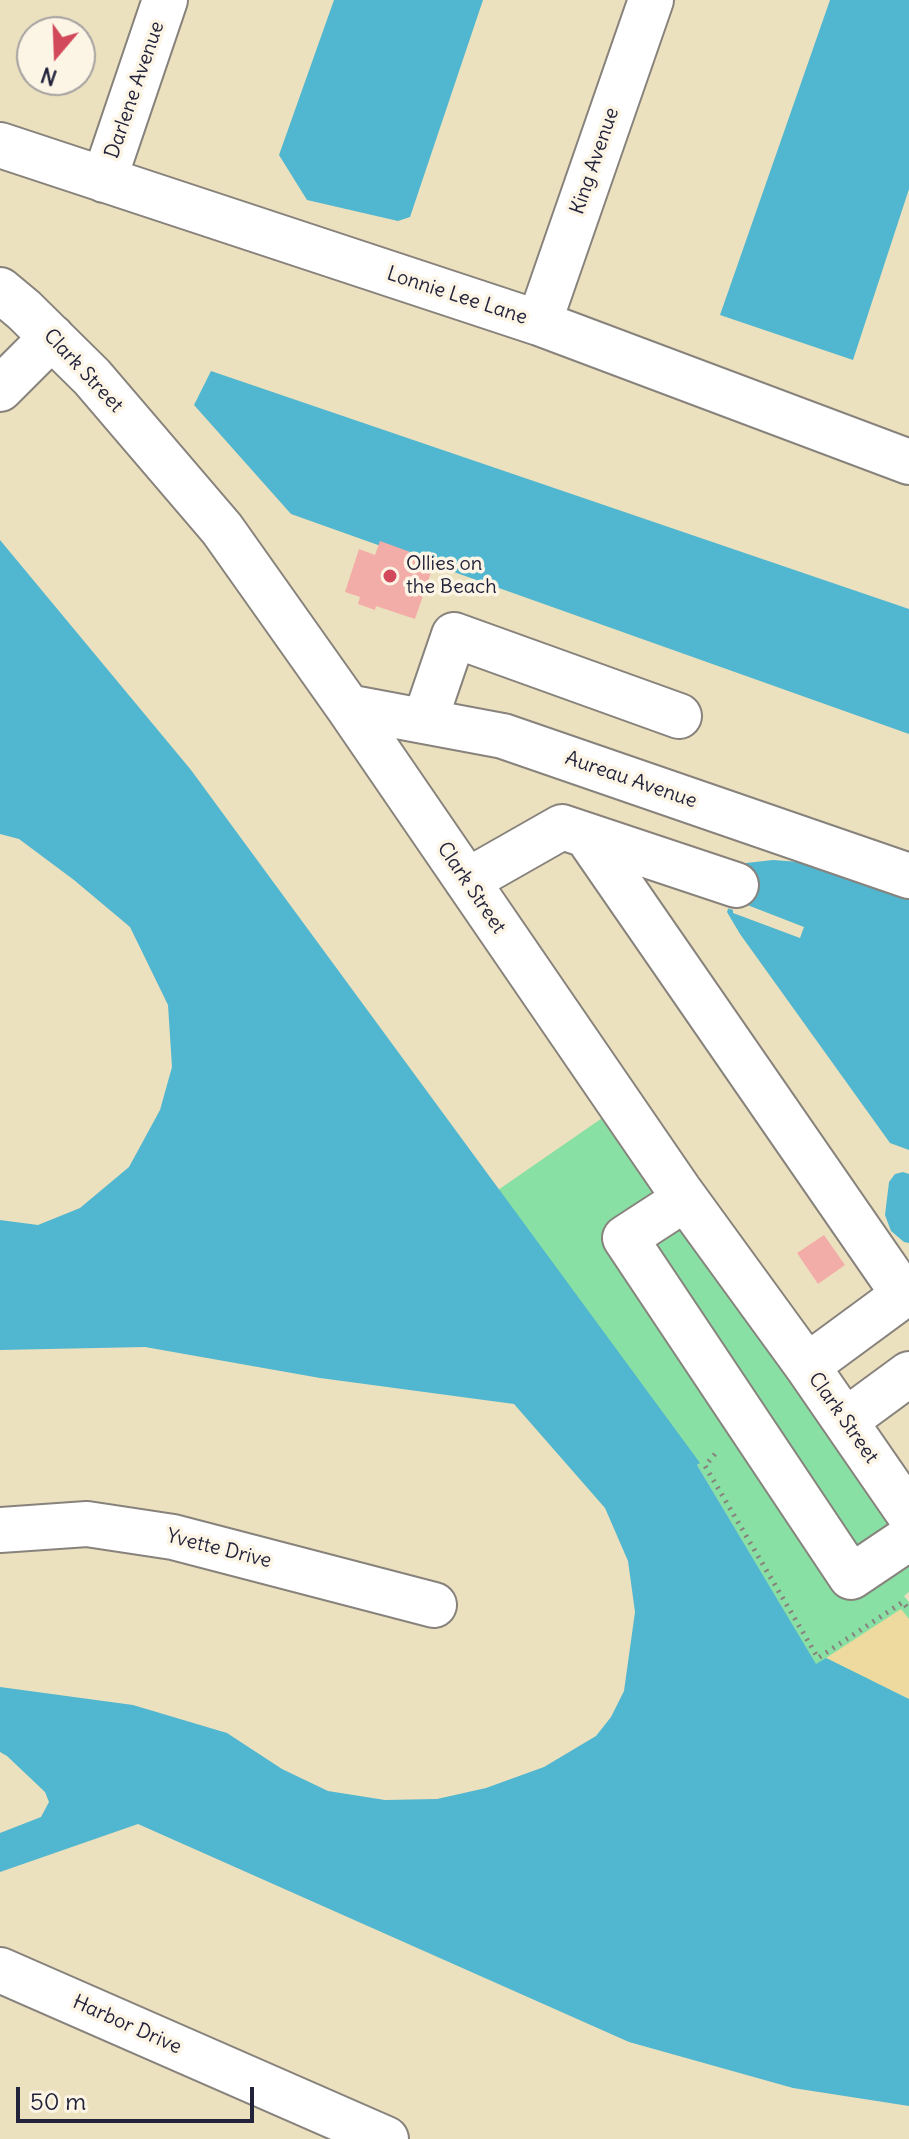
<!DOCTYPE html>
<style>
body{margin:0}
#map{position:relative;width:909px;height:2139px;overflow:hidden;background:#ece1be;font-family:Delius,sans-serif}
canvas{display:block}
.north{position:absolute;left:16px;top:16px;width:80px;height:80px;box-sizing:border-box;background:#fcf5e5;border:2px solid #a5a1a1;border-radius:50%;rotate:199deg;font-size:22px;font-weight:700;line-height:32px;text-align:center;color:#22223b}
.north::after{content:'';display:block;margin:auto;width:28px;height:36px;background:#d1495b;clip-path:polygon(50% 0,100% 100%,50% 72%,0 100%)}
.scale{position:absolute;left:16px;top:2087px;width:238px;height:36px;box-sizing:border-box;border:4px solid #22223b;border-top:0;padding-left:10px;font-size:24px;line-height:28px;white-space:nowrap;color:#22223b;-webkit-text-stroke:6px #fcf5e5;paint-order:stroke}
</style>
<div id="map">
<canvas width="909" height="2139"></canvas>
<div class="north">N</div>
<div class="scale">50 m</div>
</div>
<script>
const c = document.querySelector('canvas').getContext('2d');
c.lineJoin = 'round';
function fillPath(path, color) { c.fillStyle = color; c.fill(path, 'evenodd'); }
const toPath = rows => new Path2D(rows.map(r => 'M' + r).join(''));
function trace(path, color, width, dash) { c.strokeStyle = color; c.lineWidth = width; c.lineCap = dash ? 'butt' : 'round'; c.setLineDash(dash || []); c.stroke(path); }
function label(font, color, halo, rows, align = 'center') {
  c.font = font + ' Delius,sans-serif'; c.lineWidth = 7; c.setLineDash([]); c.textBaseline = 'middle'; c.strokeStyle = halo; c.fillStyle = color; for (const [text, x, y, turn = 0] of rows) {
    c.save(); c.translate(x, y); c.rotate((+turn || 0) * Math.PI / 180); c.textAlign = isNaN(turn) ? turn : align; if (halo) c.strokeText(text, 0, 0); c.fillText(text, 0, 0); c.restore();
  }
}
const green = toPath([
 [608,1114,909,1550,909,1592,904,1596,909,1602,909,1699,874,1681,816,1665,697,1465,699,1464,498,1190]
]);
const sand = toPath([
 [901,1609,909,1619,909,1699,826,1658]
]);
const water = toPath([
 [334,0,483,0,410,217,398,221,307,200,279,155],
 [830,0,909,0,909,189,853,360,720,315],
 [211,371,909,609,909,734,291,514,194,405],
 [0,540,191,770,700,1463,697,1465,816,1664,826,1658,909,1699,909,2106,793,2088,629,2042,138,1824,0,1872,0,1833,41,1817,49,1802,45,1792,7,1756,0,1752,0,1687,133,1705,227,1733,282,1769,328,1791,385,1800,437,1799,486,1788,544,1767,596,1736,611,1717,624,1691,635,1612,628,1561,605,1508,514,1404,320,1378,145,1347,0,1350,0,1220,38,1225,80,1208,129,1167,160,1110,172,1067,168,1005,130,927,74,880,19,839,0,834],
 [773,860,800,862,909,899,909,1150,890,1143,740,934,727,912,741,870,746,863],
 [903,1172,909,1174,909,1243,904,1242,891,1231,885,1215,889,1182,895,1174]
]);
const pier = toPath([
 [727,900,737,901,804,927,800,938,733,913,733,910,724,907]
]);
const building = toPath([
 [380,541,435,561,415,619,376,606,375,610,358,604,360,597,345,592,359,549,375,555],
 [824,1235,845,1265,818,1284,797,1253]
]);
const path = toPath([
 [715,1454,705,1466,818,1658,903,1602,909,1610]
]);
const minor = toPath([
 [0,145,539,323,909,462],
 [104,180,165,0],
 [0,290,24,310,92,377,222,529,348,707,679,1190,807,1366,909,1514],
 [539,323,651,0],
 [0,389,52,337],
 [348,707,503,736,909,876],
 [425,720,454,635,679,716],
 [587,836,904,1295],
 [467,881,562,827,736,885],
 [685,1199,625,1238,851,1577,909,1538],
 [807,1366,909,1291],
 [845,1421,909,1374],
 [0,1530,87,1524,173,1537,434,1605],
 [0,1970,386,2139]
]);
const markers = [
 [390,576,8,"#d1495b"]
];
const streetNames = [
 ["Darlene Avenue",135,90,-71],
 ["King Avenue",595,161,-71],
 ["Lonnie Lee Lane",457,296,18],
 ["Clark Street",83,371,47],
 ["Aureau Avenue",631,780,19],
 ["Clark Street",471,888,56],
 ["Clark Street",843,1418,55],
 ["Yvette Drive",219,1549,14],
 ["Harbor Drive",127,2025,24]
];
const poiNames = [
 ["Ollies on",406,564],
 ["the Beach",406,587]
];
fillPath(green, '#88e0a4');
fillPath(sand, '#eeda9e');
fillPath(water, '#51b6cf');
fillPath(pier, '#ece1be');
fillPath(building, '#f3ada8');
trace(minor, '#87827c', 48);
trace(path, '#87827c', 5, [2, 6]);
trace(minor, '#fff', 44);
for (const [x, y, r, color] of markers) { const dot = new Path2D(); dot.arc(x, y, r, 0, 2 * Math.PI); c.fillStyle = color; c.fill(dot); trace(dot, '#fcf5e5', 3); }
label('20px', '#22223b', '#fcf5e5', streetNames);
label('20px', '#22223b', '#fcf5e5', poiNames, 'left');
</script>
